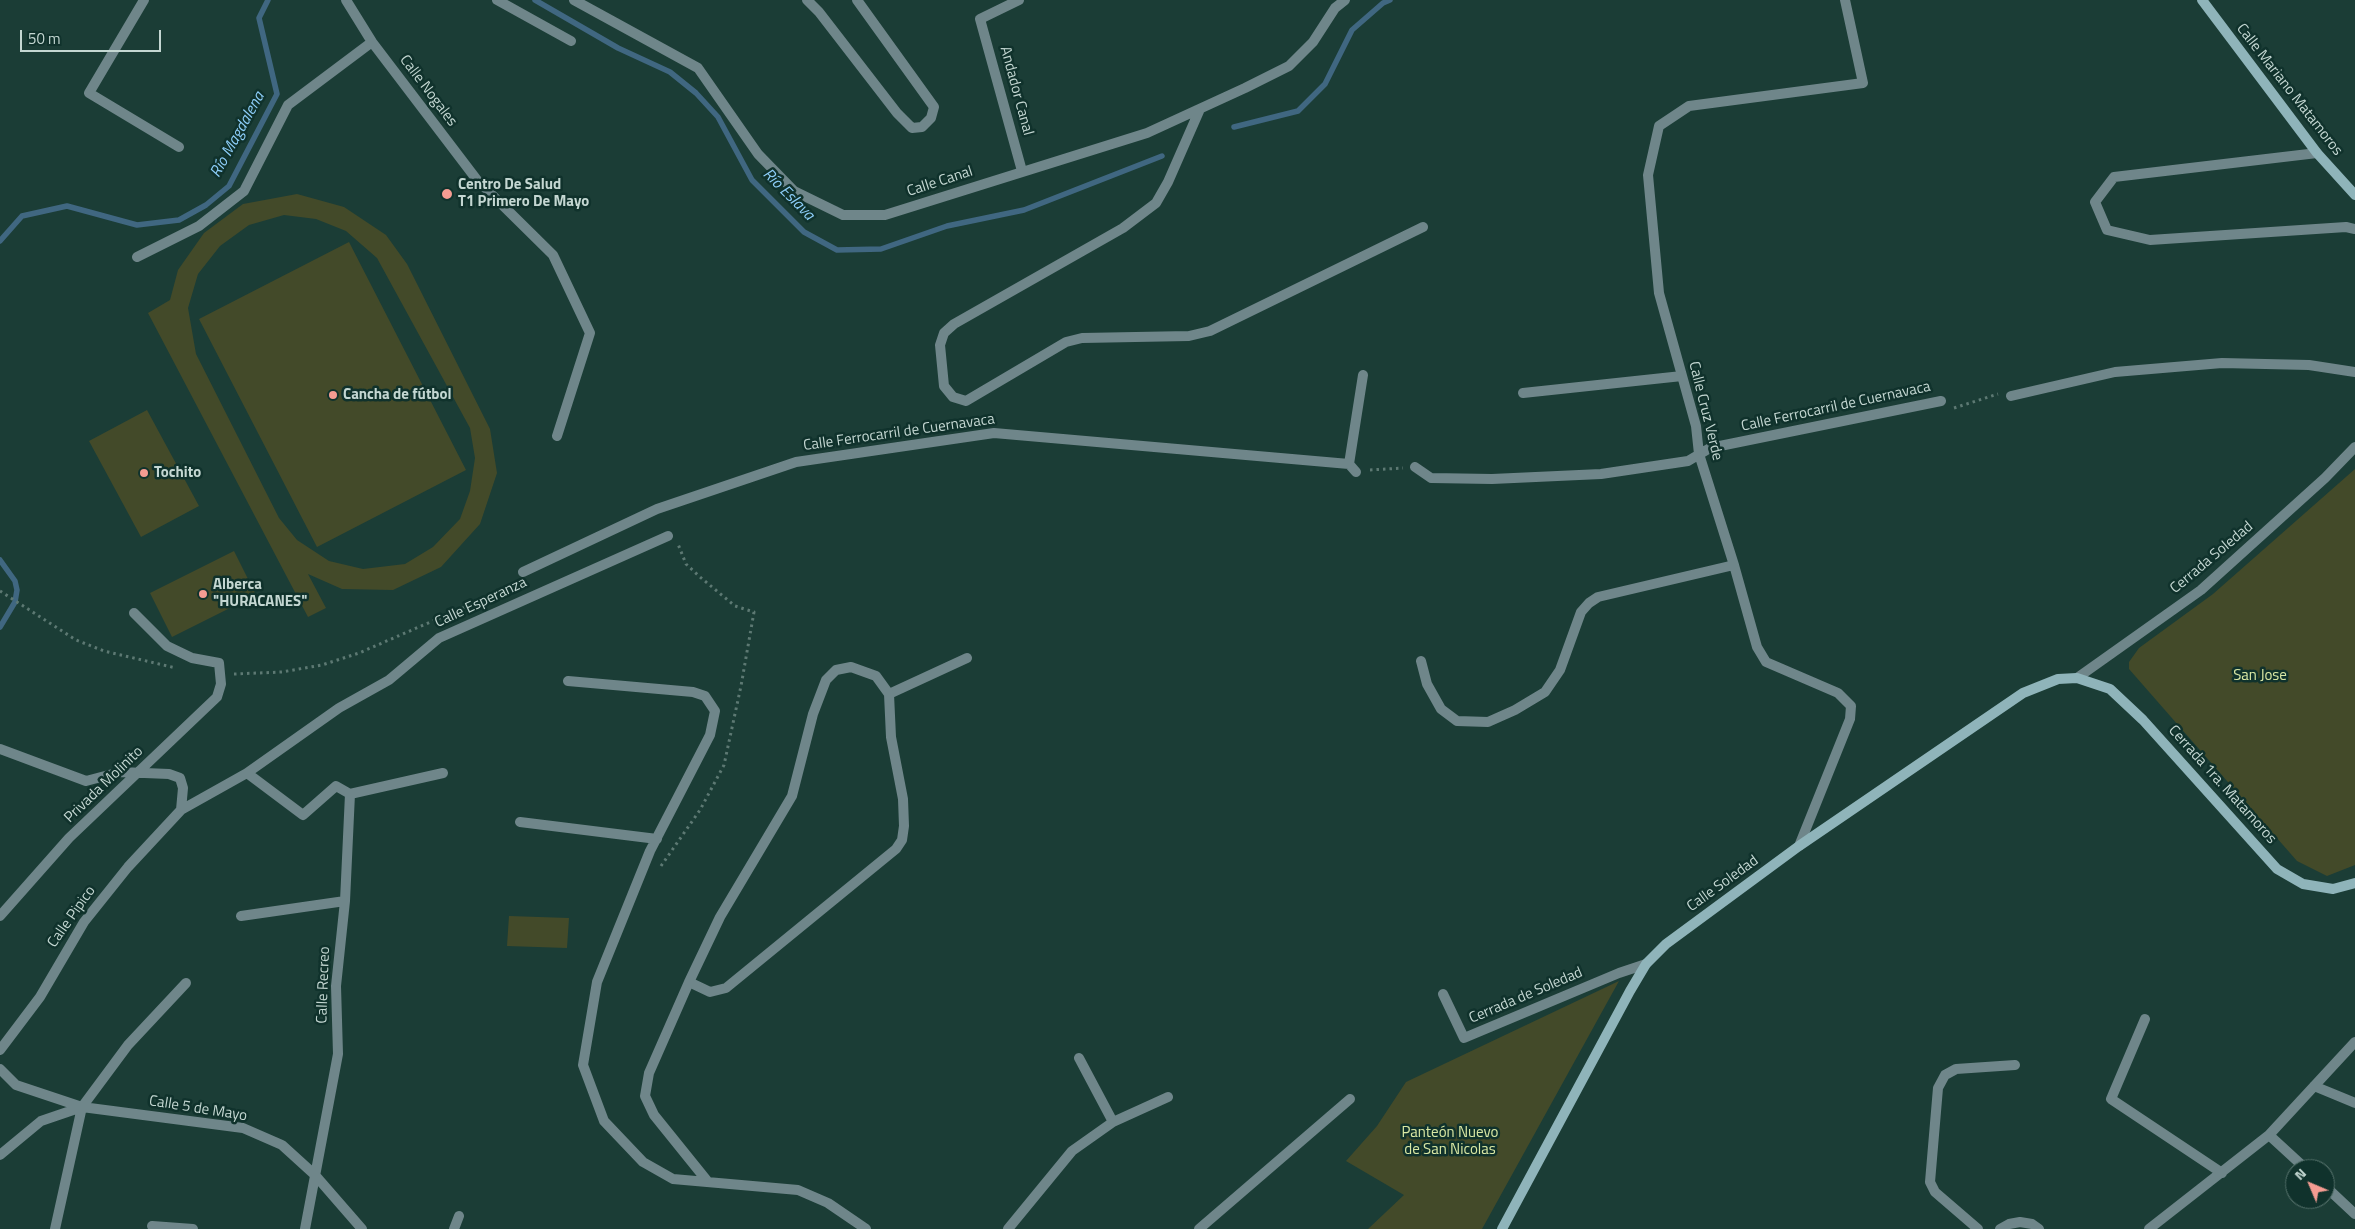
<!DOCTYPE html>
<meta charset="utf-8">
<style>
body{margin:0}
#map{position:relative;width:2355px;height:1229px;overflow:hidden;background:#1b3d36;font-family:"Titillium Web",sans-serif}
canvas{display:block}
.north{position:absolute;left:2285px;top:1159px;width:50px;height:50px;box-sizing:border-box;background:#10322c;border:1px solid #58746e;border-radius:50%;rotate:315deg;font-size:14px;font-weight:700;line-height:20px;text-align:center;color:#c4d7d2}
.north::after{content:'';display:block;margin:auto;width:18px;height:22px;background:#f59c92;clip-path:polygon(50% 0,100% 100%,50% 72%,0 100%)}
.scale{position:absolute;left:20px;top:30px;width:141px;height:22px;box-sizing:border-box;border:2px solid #c4d7d2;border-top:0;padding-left:6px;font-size:15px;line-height:18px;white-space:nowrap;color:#c4d7d2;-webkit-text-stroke:4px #10322c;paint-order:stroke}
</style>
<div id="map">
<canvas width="2355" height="1229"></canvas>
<div class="north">N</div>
<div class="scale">50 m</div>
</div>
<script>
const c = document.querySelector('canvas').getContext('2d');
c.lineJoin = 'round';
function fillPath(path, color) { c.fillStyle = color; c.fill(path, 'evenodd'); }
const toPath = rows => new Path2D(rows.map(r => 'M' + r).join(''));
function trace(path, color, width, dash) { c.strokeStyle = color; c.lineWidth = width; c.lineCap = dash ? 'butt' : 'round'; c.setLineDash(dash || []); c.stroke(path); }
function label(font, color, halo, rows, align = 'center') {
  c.font = font + ' "Titillium Web",sans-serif'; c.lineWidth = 5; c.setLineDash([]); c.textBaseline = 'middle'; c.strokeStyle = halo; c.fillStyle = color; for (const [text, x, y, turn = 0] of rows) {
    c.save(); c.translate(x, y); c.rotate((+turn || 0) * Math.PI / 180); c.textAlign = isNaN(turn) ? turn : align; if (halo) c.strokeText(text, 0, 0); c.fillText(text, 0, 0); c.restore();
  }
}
const green = toPath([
 [297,194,344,207,386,235,407,264,490,429,497,473,480,524,441,567,393,590,342,589,308,574,326,608,308,617,148,313,170,300,178,270,204,233,243,204],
 [284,215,316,219,346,231,377,258,470,428,475,458,470,491,460,519,433,547,405,564,363,569,329,561,297,540,279,518,196,354,188,308,198,274,220,246,249,225],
 [349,242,466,470,317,547,199,319],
 [147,410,199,506,141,537,89,441],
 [2355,469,2355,865,2327,876,2297,861,2129,669,2129,662,2139,648,2213,594],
 [234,551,256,595,172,637,150,593],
 [509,916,569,918,567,948,507,946],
 [1619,981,1482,1229,1368,1229,1404,1195,1346,1161,1377,1126,1406,1082]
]);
const stream = toPath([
 [535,0,618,48,670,72,696,93,718,117,752,180,804,232,837,250,881,249,947,226,1024,210,1162,156],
 [1234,127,1298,111,1325,84,1352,30,1383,3,1390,0],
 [0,241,22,216,67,206,137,225,179,220,206,205,229,186,277,94,259,18,268,0],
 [0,560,15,581,17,590,15,602,0,627]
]);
const path = toPath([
 [1954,408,1998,394],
 [1370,470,1403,468],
 [0,591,76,640,104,651,176,668],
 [234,674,282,672,322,665,359,653,518,584],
 [661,866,700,810,724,765,741,686,754,612,735,606,700,577,686,564,678,544]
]);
const lane = toPath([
 [807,0,819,12,897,113,912,128,922,127,931,118,934,107,857,0],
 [889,694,967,658],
 [1978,1229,1935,1192,1930,1182,1938,1088,1945,1075,1956,1069,2015,1065],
 [2000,1229,2009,1224,2020,1222,2032,1224,2039,1229]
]);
const street = toPath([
 [144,0,89,93,179,147],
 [346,0,372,42,477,180,553,255,590,333,557,436],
 [497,0,571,41],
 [574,0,698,68,758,154,794,191,843,215,885,215,1147,133,1245,88,1289,66,1313,42,1335,8,1345,0],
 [1019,0,980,19,1022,171],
 [1200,109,1168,182,1156,203,1123,228,954,324,944,333,940,345,944,386,953,397,966,401,1066,342,1082,338,1189,336,1210,331,1423,227],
 [2317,153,2114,177,2095,202,2107,230,2150,240,2346,227,2355,229],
 [137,257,199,226,244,191,288,105,372,42],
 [1523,393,1682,376],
 [2011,396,2115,372,2222,363,2309,365,2355,372],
 [1349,464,1363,375],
 [1415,467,1431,478,1492,479,1601,474,1688,461,1710,448,1941,401],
 [523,572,657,509,796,462,994,433,1349,464,1356,472],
 [1421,661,1427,684,1441,709,1457,721,1488,722,1515,710,1545,692,1560,670,1581,612,1589,603,1598,597,1734,565],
 [2077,678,2201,590,2325,478,2355,447],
 [568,681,693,692,705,696,715,711,710,735,650,851,597,982,583,1065,604,1121,643,1162,673,1179,798,1190,828,1203,866,1229],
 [0,749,86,781,120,772,169,774,180,778,183,788,181,810],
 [247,773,303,815,336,786,350,794,443,773],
 [520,822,657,839],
 [1799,846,1850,719,1851,706,1838,693,1766,662,1757,647,1734,565,1699,454,1696,426,1659,293,1648,175,1659,126,1689,106,1863,83,1845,0],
 [0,916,69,838,217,697,221,684,219,663,192,658,167,646,134,613],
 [241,916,345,901],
 [689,982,710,992,726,988,896,849,902,840,904,826,903,799,891,737,889,694,876,676,851,667,836,670,826,680,813,714,792,796,720,917,689,982,649,1073,645,1096,654,1115,708,1182],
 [1443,994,1464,1038,1619,973,1646,964],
 [2145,1019,2111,1099,2222,1173],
 [0,1050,40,997,84,922,128,867,181,810,247,773,339,708,389,680,439,638,668,536],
 [0,1069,16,1085,82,1107,243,1128,282,1145,315,1175,362,1229],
 [2314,1086,2355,1103],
 [1113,1122,1168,1097],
 [2269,1135,2306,1169],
 [0,1155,41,1121,82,1107],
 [2325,1186,2355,1214],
 [152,1226,193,1229],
 [55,1229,82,1107,128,1045,186,983],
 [305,1229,338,1054,336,986,345,901,350,794],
 [454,1229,459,1216],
 [1008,1229,1072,1151,1113,1122,1079,1058],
 [1199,1229,1350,1099],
 [2149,1229,2269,1135,2355,1042]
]);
const secondary = toPath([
 [2202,0,2317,153,2355,195],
 [1502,1229,1630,991,1646,964,1666,944,1799,846,2023,693,2058,679,2077,678,2110,689,2143,720,2277,869,2303,884,2333,889,2355,883]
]);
const markers = [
 [447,194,6,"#f59c92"],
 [333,395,5,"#f59c92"],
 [144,473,5,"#f59c92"],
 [203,594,5,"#f59c92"]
];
const streetNames = [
 ["Calle Mariano Matamoros",2289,90,52],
 ["Calle Nogales",428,91,53],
 ["Andador Canal",1016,91,75],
 ["Calle Canal",940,182,-18],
 ["Calle Ferrocarril de Cuernavaca",1836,407,-12],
 ["Calle Cruz Verde",1705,411,76],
 ["Calle Ferrocarril de Cuernavaca",899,433,-8],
 ["Cerrada Soledad",2212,558,-40],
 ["Calle Esperanza",481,603,-25],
 ["Privada Molinito",104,785,-44],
 ["Cerrada 1ra. Matamoros",2222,785,48],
 ["Calle Soledad",1723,884,-36],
 ["Calle Pipico",72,917,-55],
 ["Calle Recreo",324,985,-88],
 ["Cerrada de Soledad",1526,996,-23],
 ["Calle 5 de Mayo",198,1109,9]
];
const poiNames = [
 ["Centro De Salud",458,185],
 ["T1 Primero De Mayo",458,202],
 ["Cancha de fútbol",343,395],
 ["Tochito",154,473],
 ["Alberca",213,585],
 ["\"HURACANES\"",213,602]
];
const parkNames = [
 ["San Jose",2260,676],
 ["Panteón Nuevo",1450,1133],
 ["de San Nicolas",1450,1150]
];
const waterNames = [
 ["Río Magdalena",238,135,-61],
 ["Río Eslava",788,195,45]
];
fillPath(green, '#434a29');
trace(stream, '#406781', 5.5);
trace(path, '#5d7973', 3, [2.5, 4]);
trace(lane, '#6f868a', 10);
trace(street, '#6f868a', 10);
trace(secondary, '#8fb4ba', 10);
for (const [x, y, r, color] of markers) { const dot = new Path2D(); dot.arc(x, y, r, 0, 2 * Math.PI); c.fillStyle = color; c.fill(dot); trace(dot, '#10322c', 2); }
label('15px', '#c4d7d2', '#10322c', streetNames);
label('bold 15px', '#c4d7d2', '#10322c', poiNames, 'left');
label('15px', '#dae8a4', '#10322c', parkNames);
label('italic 16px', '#8dcef9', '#10322c', waterNames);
</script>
